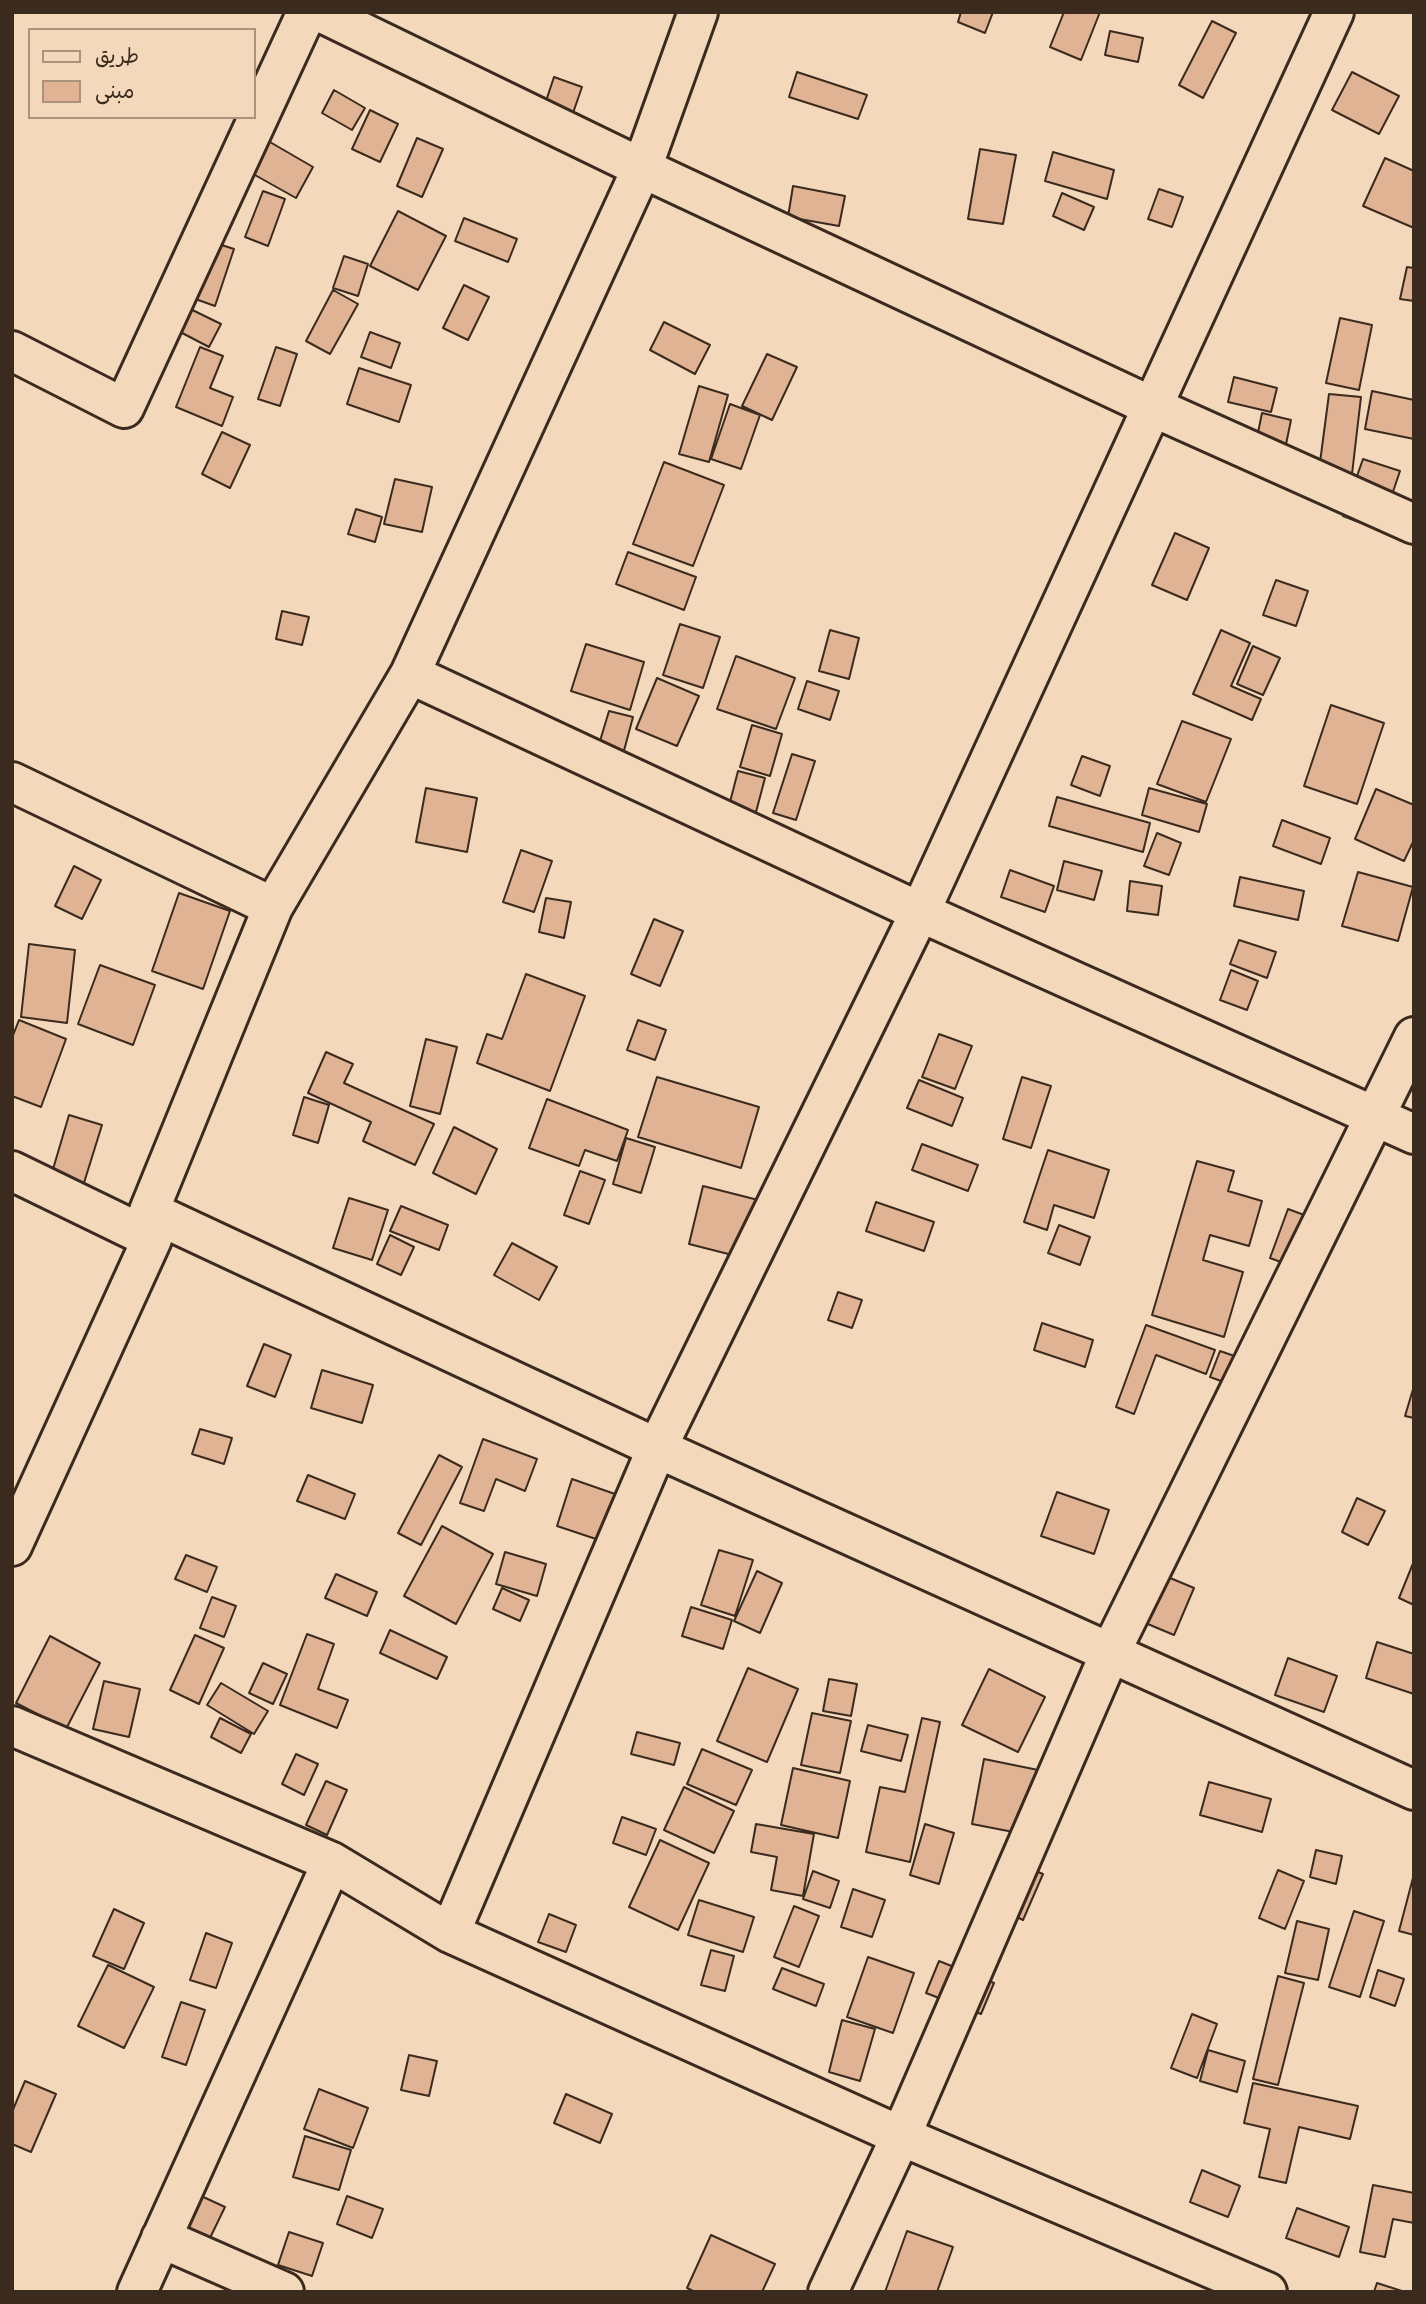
<!DOCTYPE html>
<meta charset="utf-8">
<style>
body{margin:0}
#map{position:relative;width:1426px;height:2304px;overflow:hidden;background:#f4d8bb;font-family:"Playpen Sans","Playpen Sans Arabic",sans-serif}
canvas{display:block}
.frame{position:absolute;inset:0;border:14px solid #3b2a1e;pointer-events:none}
.legend{position:absolute;left:28px;top:28px;width:228px;height:91px;box-sizing:border-box;background:#f4d8bb;border:2px solid #aa927c;margin:0;padding:9px 12px;list-style:none;font-size:21px;color:#3b2a1e}
.legend li{display:flex;align-items:center;gap:14px;height:35px}
.legend b{width:35px;border:2px solid #aa927c}
</style>
<div id="map">
<canvas width="1426" height="2304"></canvas>
<div class="frame"></div>
<ul class="legend">
<li><b style="height:9px;background:#f4d8bb"></b>طريق</li>
<li><b style="height:19px;background:#e0b394"></b>مبنى</li>
</ul>
</div>
<script>
const c = document.querySelector('canvas').getContext('2d');
c.lineJoin = 'round';
function fillPath(path, color) { c.fillStyle = color; c.fill(path, 'evenodd'); }
const toPath = rows => new Path2D(rows.map(r => 'M' + r).join(''));
function trace(path, color, width, dash) { c.strokeStyle = color; c.lineWidth = width; c.lineCap = dash ? 'butt' : 'round'; c.setLineDash(dash || []); c.stroke(path); }
const building = toPath([
 [961,12,993,12,985,33,958,22,961,12],
 [1064,12,1100,12,1081,60,1050,47,1064,12],
 [1212,21,1236,33,1203,98,1179,85,1212,21],
 [1110,31,1143,38,1138,62,1105,55,1110,31],
 [797,72,867,95,858,119,789,97,797,72],
 [1352,72,1399,96,1379,134,1332,110,1352,72],
 [554,77,582,87,573,113,545,104,554,77],
 [334,90,365,108,352,130,322,113,334,90],
 [370,110,398,124,380,162,352,149,370,110],
 [263,138,313,167,296,198,246,170,263,138],
 [417,138,443,149,422,197,397,186,417,138],
 [980,149,1016,155,1003,224,968,219,980,149],
 [1053,152,1114,170,1107,199,1045,181,1053,152],
 [1385,158,1414,171,1414,228,1363,206,1385,158],
 [793,186,845,196,839,226,788,217,793,186],
 [1159,189,1183,197,1172,227,1148,219,1159,189],
 [263,191,285,199,268,246,245,237,263,191],
 [1062,193,1094,207,1084,230,1053,216,1062,193],
 [398,211,446,236,418,290,370,266,398,211],
 [464,218,517,239,508,262,455,241,464,218],
 [206,240,234,249,215,306,187,296,206,240],
 [344,256,368,264,358,296,333,288,344,256],
 [1407,267,1414,268,1414,301,1400,299,1407,267],
 [464,285,489,297,468,340,443,328,464,285],
 [333,290,358,304,330,354,306,341,333,290],
 [172,300,221,324,209,347,161,322,172,300],
 [1340,318,1372,325,1359,390,1326,383,1340,318],
 [664,322,710,345,695,374,650,350,664,322],
 [370,332,400,343,391,368,361,357,370,332],
 [200,347,223,356,210,388,233,397,222,426,176,407,200,347],
 [276,347,297,354,280,406,258,399,276,347],
 [767,354,797,367,772,420,742,406,767,354],
 [359,368,411,385,399,422,347,404,359,368],
 [1234,377,1277,388,1271,412,1228,402,1234,377],
 [699,386,728,395,709,462,679,454,699,386],
 [1372,391,1414,400,1414,439,1365,429,1372,391],
 [1329,394,1361,397,1352,474,1319,470,1329,394],
 [730,404,760,415,741,469,711,459,730,404],
 [1262,413,1291,420,1283,459,1254,452,1262,413],
 [222,432,250,445,230,488,202,474,222,432],
 [1363,459,1400,471,1380,530,1343,516,1363,459],
 [664,462,724,485,693,566,633,544,664,462],
 [395,479,432,487,422,532,384,524,395,479],
 [356,509,382,517,375,542,348,534,356,509],
 [1175,533,1209,548,1187,600,1152,585,1175,533],
 [628,552,696,577,684,610,616,584,628,552],
 [1276,580,1308,591,1296,626,1263,615,1276,580],
 [282,611,309,617,302,645,276,639,282,611],
 [680,624,720,637,703,688,663,675,680,624],
 [830,630,859,638,849,679,819,671,830,630],
 [1221,630,1250,643,1231,686,1261,699,1252,720,1193,694,1221,630],
 [586,644,644,662,630,710,571,691,586,644],
 [1253,646,1280,658,1263,695,1237,684,1253,646],
 [736,656,795,678,776,729,717,709,736,656],
 [657,678,699,696,677,746,636,729,657,678],
 [807,681,839,691,830,720,798,709,807,681],
 [1331,705,1384,723,1357,804,1304,786,1331,705],
 [609,711,633,717,622,758,597,751,609,711],
 [1182,721,1231,739,1206,802,1157,784,1182,721],
 [752,725,782,734,770,776,740,767,752,725],
 [792,754,815,761,796,820,773,813,792,754],
 [1082,756,1110,766,1100,796,1071,785,1082,756],
 [738,771,765,778,756,812,729,806,738,771],
 [426,788,477,798,467,852,416,842,426,788],
 [1149,788,1207,804,1199,832,1142,815,1149,788],
 [1376,789,1414,805,1414,840,1404,861,1355,839,1376,789],
 [1057,797,1150,823,1143,852,1049,826,1057,797],
 [1282,820,1330,838,1321,864,1273,846,1282,820],
 [1157,833,1181,843,1169,875,1144,866,1157,833],
 [521,850,552,861,534,912,503,902,521,850],
 [1064,861,1102,871,1094,900,1057,890,1064,861],
 [74,866,101,880,82,919,55,906,74,866],
 [1010,870,1054,886,1045,912,1001,897,1010,870],
 [1358,872,1413,887,1398,941,1342,926,1358,872],
 [1240,877,1304,891,1298,920,1234,906,1240,877],
 [1130,881,1162,886,1158,915,1127,911,1130,881],
 [179,893,230,911,203,989,152,971,179,893],
 [546,898,571,902,564,938,539,932,546,898],
 [654,919,683,931,660,986,631,974,654,919],
 [1239,940,1276,952,1267,978,1230,964,1239,940],
 [29,944,75,950,67,1023,21,1017,29,944],
 [100,965,155,985,133,1045,78,1024,100,965],
 [1231,970,1258,981,1247,1010,1220,1000,1231,970],
 [526,974,585,996,550,1091,477,1063,487,1034,502,1039,526,974],
 [19,1020,66,1039,41,1107,12,1096,12,1038,19,1020],
 [638,1020,666,1030,655,1060,627,1050,638,1020],
 [939,1034,972,1046,955,1089,922,1077,939,1034],
 [426,1039,457,1047,440,1114,410,1106,426,1039],
 [326,1052,353,1064,344,1083,434,1124,415,1165,363,1141,371,1122,308,1093,326,1052],
 [657,1077,759,1107,741,1168,638,1137,657,1077],
 [1022,1077,1051,1086,1031,1148,1003,1139,1022,1077],
 [919,1080,963,1098,952,1126,907,1108,919,1080],
 [304,1097,329,1105,318,1143,293,1135,304,1097],
 [547,1099,628,1130,617,1161,585,1150,579,1166,529,1148,547,1099],
 [69,1115,102,1125,83,1186,51,1176,69,1115],
 [454,1127,497,1149,476,1194,433,1173,454,1127],
 [626,1138,655,1147,641,1193,613,1184,626,1138],
 [922,1144,978,1165,968,1191,912,1170,922,1144],
 [1048,1150,1109,1170,1094,1218,1054,1205,1047,1230,1024,1222,1048,1150],
 [1197,1161,1234,1171,1228,1191,1262,1201,1249,1246,1210,1235,1203,1260,1243,1272,1224,1337,1152,1315,1197,1161],
 [580,1171,605,1180,589,1224,564,1215,580,1171],
 [703,1186,766,1202,752,1260,689,1244,703,1186],
 [349,1198,388,1210,372,1260,333,1248,349,1198],
 [876,1202,934,1222,924,1251,866,1231,876,1202],
 [401,1206,448,1225,439,1250,390,1231,401,1206],
 [1288,1209,1323,1222,1305,1271,1270,1258,1288,1209],
 [1059,1225,1090,1237,1080,1265,1048,1253,1059,1225],
 [390,1235,414,1247,401,1275,377,1264,390,1235],
 [512,1243,557,1267,539,1300,494,1275,512,1243],
 [838,1292,862,1300,852,1328,828,1320,838,1292],
 [1042,1323,1093,1340,1085,1367,1034,1350,1042,1323],
 [1146,1325,1215,1350,1206,1374,1156,1355,1134,1414,1116,1407,1146,1325],
 [264,1344,291,1355,275,1397,247,1386,264,1344],
 [1220,1351,1266,1367,1257,1394,1210,1377,1220,1351],
 [322,1370,373,1385,362,1423,311,1408,322,1370],
 [1414,1386,1414,1418,1405,1416,1414,1386],
 [200,1429,232,1438,224,1464,192,1454,200,1429],
 [483,1439,537,1459,525,1491,496,1479,484,1511,460,1503,483,1439],
 [439,1455,462,1467,421,1545,398,1533,439,1455],
 [308,1475,355,1494,345,1519,297,1501,308,1475],
 [572,1479,615,1494,599,1540,557,1526,572,1479],
 [1057,1492,1109,1510,1094,1554,1041,1536,1057,1492],
 [1357,1498,1385,1511,1368,1545,1342,1532,1357,1498],
 [442,1526,493,1554,456,1624,404,1596,442,1526],
 [719,1550,753,1560,735,1616,701,1605,719,1550],
 [505,1552,546,1564,537,1596,496,1584,505,1552],
 [186,1555,217,1567,207,1592,175,1579,186,1555],
 [1414,1561,1414,1605,1399,1598,1414,1561],
 [1144,1567,1194,1588,1174,1635,1124,1614,1144,1567],
 [757,1571,782,1583,760,1633,734,1621,757,1571],
 [336,1574,377,1592,367,1616,325,1598,336,1574],
 [502,1588,529,1600,520,1621,493,1609,502,1588],
 [212,1597,236,1606,224,1637,200,1628,212,1597],
 [691,1607,732,1620,723,1649,682,1636,691,1607],
 [390,1630,447,1657,437,1679,380,1653,390,1630],
 [307,1634,334,1644,318,1689,348,1700,337,1728,280,1705,307,1634],
 [195,1635,224,1648,199,1704,170,1690,195,1635],
 [50,1636,100,1663,66,1729,16,1703,50,1636],
 [1377,1642,1414,1654,1414,1694,1366,1678,1377,1642],
 [1288,1658,1337,1676,1324,1712,1275,1695,1288,1658],
 [263,1663,287,1674,273,1704,249,1693,263,1663],
 [748,1668,798,1689,767,1762,717,1741,748,1668],
 [989,1669,1045,1697,1018,1752,962,1725,989,1669],
 [829,1679,857,1684,851,1716,823,1711,829,1679],
 [104,1681,140,1689,129,1737,93,1729,104,1681],
 [221,1683,268,1711,254,1734,207,1705,221,1683],
 [812,1713,851,1721,840,1773,801,1765,812,1713],
 [220,1718,251,1734,241,1753,211,1737,220,1718],
 [922,1718,940,1722,910,1862,866,1852,880,1787,905,1792,922,1718],
 [868,1725,908,1735,901,1761,861,1751,868,1725],
 [637,1732,680,1743,674,1765,631,1754,637,1732],
 [702,1749,752,1770,736,1805,687,1784,702,1749],
 [296,1754,318,1764,304,1795,282,1784,296,1754],
 [984,1759,1048,1772,1034,1836,972,1824,984,1759],
 [793,1768,850,1781,838,1838,781,1825,793,1768],
 [326,1781,347,1790,327,1835,306,1825,326,1781],
 [1209,1782,1271,1799,1262,1832,1200,1815,1209,1782],
 [684,1787,734,1811,714,1853,664,1830,684,1787],
 [622,1817,656,1829,646,1855,613,1843,622,1817],
 [756,1824,814,1834,803,1896,771,1890,777,1857,751,1852,756,1824],
 [925,1824,954,1833,939,1884,910,1875,925,1824],
 [660,1840,709,1863,678,1930,629,1907,660,1840],
 [1316,1850,1342,1856,1336,1884,1310,1877,1316,1850],
 [1018,1864,1043,1874,1023,1920,999,1908,1018,1864],
 [1278,1870,1304,1881,1285,1929,1259,1918,1278,1870],
 [813,1871,839,1881,830,1908,803,1899,813,1871],
 [1414,1874,1414,1935,1399,1931,1414,1874],
 [853,1889,885,1900,872,1937,841,1927,853,1889],
 [699,1900,754,1917,743,1952,688,1935,699,1900],
 [794,1906,819,1916,799,1967,774,1957,794,1906],
 [114,1909,144,1923,124,1969,93,1956,114,1909],
 [1354,1911,1384,1921,1360,1997,1329,1987,1354,1911],
 [549,1914,576,1925,566,1952,538,1942,549,1914],
 [1297,1921,1329,1929,1318,1980,1285,1973,1297,1921],
 [206,1933,232,1943,216,1988,190,1980,206,1933],
 [711,1950,734,1956,725,1991,701,1985,711,1950],
 [868,1957,914,1973,893,2033,847,2017,868,1957],
 [939,1961,994,1983,981,2014,926,1993,939,1961],
 [108,1965,154,1987,124,2048,78,2026,108,1965],
 [782,1968,824,1984,816,2006,773,1989,782,1968],
 [1378,1970,1404,1979,1395,2006,1370,1997,1378,1970],
 [1278,1976,1304,1983,1278,2085,1253,2079,1278,1976],
 [181,2002,205,2010,186,2065,162,2057,181,2002],
 [1192,2014,1217,2024,1197,2078,1171,2068,1192,2014],
 [842,2020,875,2029,860,2081,829,2072,842,2020],
 [1208,2050,1245,2061,1237,2092,1200,2081,1208,2050],
 [409,2055,437,2061,429,2096,401,2090,409,2055],
 [25,2081,56,2094,31,2152,12,2144,12,2112,25,2081],
 [1253,2083,1358,2106,1350,2139,1299,2127,1286,2183,1259,2177,1270,2129,1244,2123,1253,2083],
 [319,2089,368,2108,353,2148,304,2129,319,2089],
 [566,2094,612,2114,600,2143,554,2123,566,2094],
 [305,2136,351,2150,339,2190,293,2177,305,2136],
 [1202,2170,1240,2186,1228,2217,1190,2202,1202,2170],
 [1373,2185,1414,2193,1414,2223,1393,2219,1385,2257,1360,2252,1373,2185],
 [199,2195,225,2207,209,2240,183,2227,199,2195],
 [347,2196,383,2209,372,2238,337,2224,347,2196],
 [1297,2208,1349,2227,1339,2257,1286,2238,1297,2208],
 [907,2231,953,2247,937,2292,885,2292,907,2231],
 [289,2232,323,2243,312,2276,278,2265,289,2232],
 [711,2235,775,2264,762,2292,695,2292,687,2288,711,2235],
 [1377,2283,1405,2292,1374,2292,1377,2283]
]);
const minor = toPath([
 [320,12,642,168,1153,407,1414,524],
 [12,351,124,408,307,12],
 [410,674,920,912,1414,1134],
 [12,782,273,907],
 [12,1171,152,1239],
 [149,1211,657,1448,1414,1790],
 [12,1546,152,1239,149,1211,273,907,410,674,642,168,698,12],
 [12,1726,332,1862,450,1933,901,2136,1267,2292],
 [450,1933,657,1448,920,912,1334,12],
 [161,2238,284,2292],
 [137,2292,332,1862],
 [828,2292,901,2136,1111,1651,1414,1037]
]);
fillPath(building, '#e0b394');
trace(building, '#3b2a1e', 2);
trace(minor, '#3b2a1e', 44);
trace(minor, '#f4d8bb', 38);
</script>
